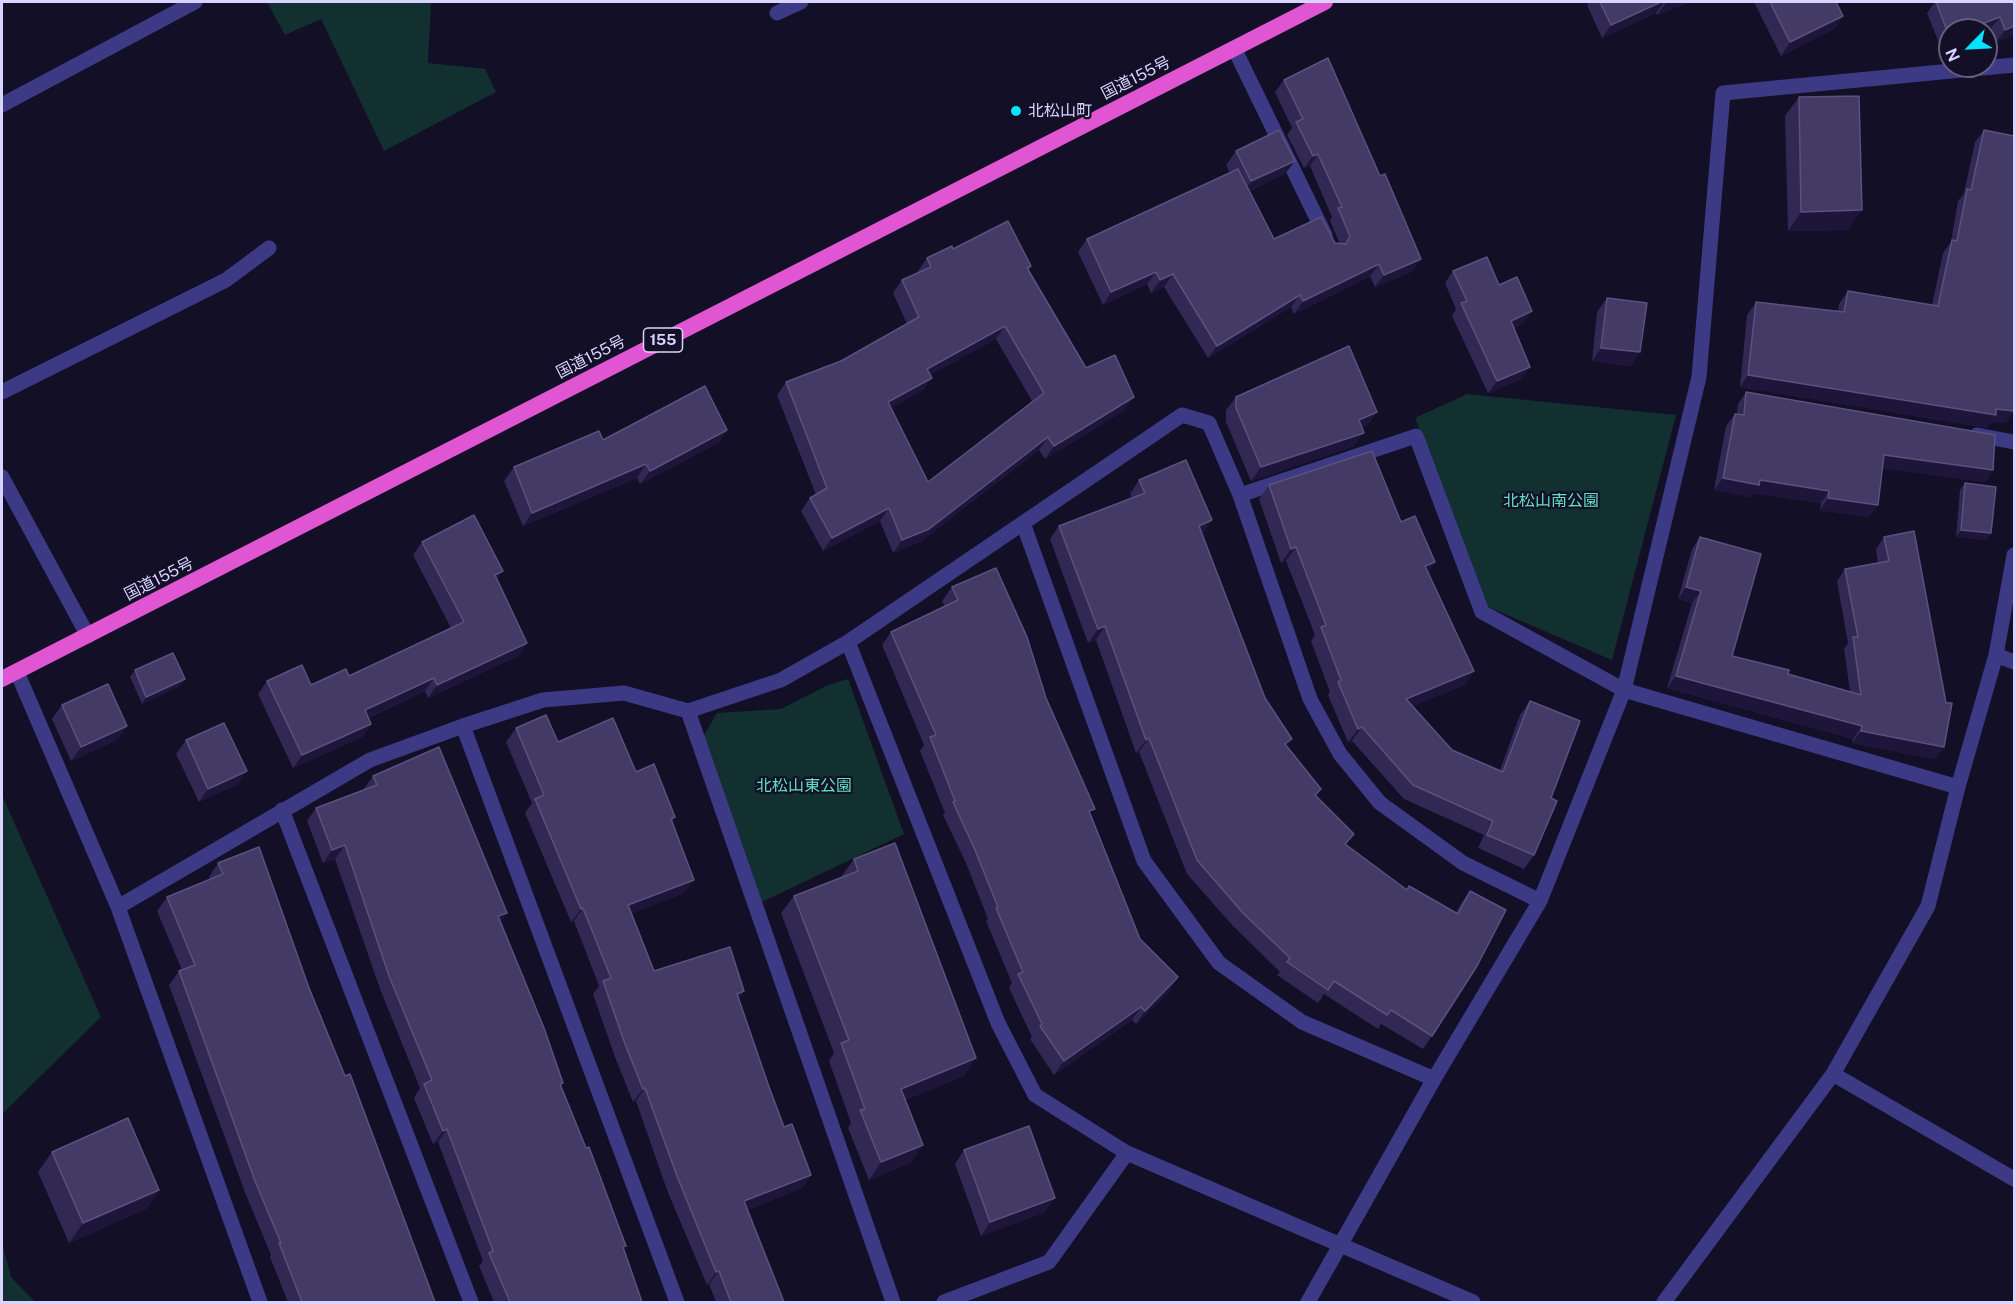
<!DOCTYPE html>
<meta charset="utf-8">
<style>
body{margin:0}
#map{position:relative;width:2016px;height:1304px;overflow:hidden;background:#130f26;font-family:"Public Sans",sans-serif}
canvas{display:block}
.frame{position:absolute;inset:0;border:3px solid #d9d4ff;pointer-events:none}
.north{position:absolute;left:1938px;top:18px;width:60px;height:60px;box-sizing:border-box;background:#130f26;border:2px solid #625e7d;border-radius:50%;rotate:246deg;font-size:16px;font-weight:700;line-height:24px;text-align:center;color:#d9d4ff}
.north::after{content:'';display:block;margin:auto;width:21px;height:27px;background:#00e5ff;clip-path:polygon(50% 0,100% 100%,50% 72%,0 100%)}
</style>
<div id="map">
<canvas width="2016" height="1304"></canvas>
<div class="frame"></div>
<div class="north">N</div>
</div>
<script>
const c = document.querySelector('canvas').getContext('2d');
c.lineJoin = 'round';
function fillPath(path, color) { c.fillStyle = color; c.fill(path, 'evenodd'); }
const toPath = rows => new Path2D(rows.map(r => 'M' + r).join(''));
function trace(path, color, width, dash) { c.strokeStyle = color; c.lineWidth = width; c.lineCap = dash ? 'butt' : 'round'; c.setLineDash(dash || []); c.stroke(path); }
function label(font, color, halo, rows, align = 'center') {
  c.font = font + ' "Public Sans","Noto Sans JP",sans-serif'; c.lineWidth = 4.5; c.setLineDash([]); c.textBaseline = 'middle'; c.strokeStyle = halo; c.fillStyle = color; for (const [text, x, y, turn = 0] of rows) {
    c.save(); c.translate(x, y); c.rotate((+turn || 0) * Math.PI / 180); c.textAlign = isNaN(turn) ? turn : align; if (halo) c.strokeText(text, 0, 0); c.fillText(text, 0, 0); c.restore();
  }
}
const green = toPath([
 [267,2,431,2,428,63,485,69,496,92,384,151,321,19,285,35],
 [1467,394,1676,415,1612,660,1484,605,1415,418],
 [848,679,904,834,762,902,703,737,717,713,781,709,826,686],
 [2,795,101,1017,2,1114],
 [2,1242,11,1277,35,1302,2,1302]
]);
const minor = toPath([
 [777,13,801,2],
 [1234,48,1325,235],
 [2,105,195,2],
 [2,392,226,280,269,248],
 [1977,435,2014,442],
 [2,477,88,636],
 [1240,495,1310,699,1340,754,1380,803,1463,863,1540,901],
 [1023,523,1144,861,1219,963,1302,1022,1434,1079],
 [848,642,998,1023,1035,1095,1127,1153,1473,1302],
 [1996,655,2014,662],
 [17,672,118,907,260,1302],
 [688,711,893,1302],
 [463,726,677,1302],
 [1958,787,1624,690,1699,377,1723,93,2014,65],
 [282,810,471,1302],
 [118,907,370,760,463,726,543,700,624,693,688,711,781,680,848,642,1182,415,1209,423,1240,495,1416,436,1482,612,1624,690,1540,901,1434,1079,1308,1302],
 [1833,1074,2014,1179],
 [944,1302,1049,1262,1127,1153],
 [1664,1302,1833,1074,1928,906,1958,787,1996,655,2014,555]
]);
const trunk = toPath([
 [2,679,1325,2]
]);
const wall = toPath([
 [1589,2,1691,2,1657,15,1656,13,1602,38,1587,5],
 [1754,2,1836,2,1843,16,1834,29,1781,56],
 [1935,2,2014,2,2014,35,1996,42,1991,28,1941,48,1927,13],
 [1284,80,1413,271,1375,287,1370,276,1294,314,1291,307,1208,358,1164,287,1151,293,1147,284,1103,305,1078,252,1087,239,1230,173,1226,165,1236,151,1285,174,1250,191,1274,239,1340,244,1330,221,1332,217,1310,166,1304,168,1287,135,1292,128,1275,92],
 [1799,97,1848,230,1788,231,1785,116],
 [1984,130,2006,423,1991,422,1987,428,1740,387,1747,315,1756,302,1838,312,1839,304,1848,291,1932,305,1943,253,1951,242,1958,201,1964,193,1975,142],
 [953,249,1031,266,1029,270,1086,368,1125,410,1045,459,1039,450,920,542,893,553,880,521,823,551,801,511,810,498,816,495,777,395,786,382,841,361,907,324,893,293,902,280,919,273,918,271,927,258],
 [996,339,1032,401,928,482,891,408,923,390,930,375],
 [1453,271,1499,285,1532,311,1523,323,1514,328,1522,379,1488,393,1452,316,1456,309,1445,283],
 [1607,298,1631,366,1592,361,1597,312],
 [1746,392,1993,470,1985,482,1882,468,1869,517,1820,510,1821,503,1753,493,1750,497,1714,490,1726,426,1735,414,1737,414,1738,404],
 [1236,397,1377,412,1367,425,1362,428,1354,446,1251,481,1226,422,1226,410],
 [727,430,718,443,640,484,637,478,523,526,504,481,514,467,603,440],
 [1139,480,1203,534,1202,534,1265,698,1287,747,1321,789,1316,796,1346,845,1406,890,1456,913,1460,905,1470,891,1432,1036,1423,1049,1381,1024,1378,1029,1324,994,1318,1003,1277,975,1280,972,1233,926,1187,874,1139,752,1136,753,1096,640,1088,643,1050,539,1059,526,1132,498,1130,494],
 [1965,483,1991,533,1986,540,1956,537,1960,490],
 [1269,485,1401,522,1435,562,1428,572,1474,671,1465,685,1413,706,1452,750,1500,770,1520,715,1530,701,1551,798,1534,855,1524,869,1478,848,1484,835,1404,799,1352,741,1348,742,1328,695,1330,692,1311,641,1315,635,1286,561,1281,563,1259,499],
 [1700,537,1732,656,1788,674,1850,691,1844,649,1848,643,1837,581,1845,569,1878,563,1876,549,1884,537,1944,747,1935,759,1852,743,1853,739,1667,688,1692,603,1678,599,1692,549],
 [422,542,497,579,527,643,518,656,428,698,425,691,368,718,371,724,362,737,293,768,258,694,267,681,311,685,349,676,451,628,413,555],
 [952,587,1046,698,1091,815,1140,939,1178,977,1169,991,1136,1024,1132,1020,1054,1075,1030,1039,1032,1037,1009,988,1012,983,986,921,988,919,966,863,943,815,945,813,920,751,924,745,882,645,891,632,945,607,942,601],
 [135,670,185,679,180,686,142,704,130,677],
 [62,705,127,726,117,740,71,761,52,719],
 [516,728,558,742,636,772,675,817,672,821,684,893,632,913,654,971,744,991,739,999,768,1084,784,1127,811,1175,802,1188,747,1210,784,1302,716,1302,709,1284,707,1285,667,1190,636,1101,633,1102,615,1057,593,994,599,986,574,921,571,922,525,813,532,803,506,742],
 [186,740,238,784,199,802,176,754],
 [373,776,501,922,563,1083,561,1086,624,1249,642,1302,494,1302,479,1266,483,1261,438,1142,433,1144,414,1098,420,1088,380,989,335,859,323,863,307,821,316,808,363,790],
 [854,859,976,1058,964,1076,905,1100,923,1145,910,1163,869,1180,848,1128,851,1123,829,1061,834,1053,781,913,794,896,841,877],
 [218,863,309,988,435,1302,288,1302,270,1257,271,1255,246,1195,169,985,179,971,182,970,157,911,167,897,210,880,209,877],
 [964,1150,1045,1212,981,1236,955,1164],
 [52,1152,159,1190,146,1209,69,1243,38,1172]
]);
const shadedWall = toPath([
 [1661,2,1664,2,1656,13,1602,38,1611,25],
 [1667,2,1691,2,1657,15],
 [1843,16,1834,29,1781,56,1790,42],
 [2000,17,1991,28,1986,31,1966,30],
 [2014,26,2014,35,1996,42,2005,30],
 [1949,36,1950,36,1950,45,1941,48],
 [1318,154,1310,166,1304,168,1313,156],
 [1295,161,1285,174,1242,195,1251,181],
 [1862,210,1848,230,1788,231,1801,212],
 [1421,259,1413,271,1375,287,1384,275],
 [1379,264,1370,276,1294,314,1303,301],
 [1156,272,1147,284,1103,305,1111,292],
 [1173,274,1164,287,1151,293,1160,280],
 [1300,295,1291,307,1208,358,1217,346],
 [1532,311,1523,323,1502,333,1511,321],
 [1005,326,996,339,918,382,927,369],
 [1601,348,1640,352,1631,366,1592,361],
 [1530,367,1522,379,1488,393,1497,381],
 [1748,375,1996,409,2014,411,2006,423,1991,422,1987,428,1740,387],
 [932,378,923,390,879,415,888,402],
 [1134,397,1125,410,1045,459,1054,446],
 [1377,412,1367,425,1349,433,1359,420],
 [727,430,718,443,640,484,650,471],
 [1364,433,1354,446,1251,481,1261,467],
 [1048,437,1039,450,920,542,893,553,902,540],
 [1884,455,1993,470,1985,482,1875,467],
 [646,464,637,478,523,526,532,513],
 [1723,478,1760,480,1829,491,1821,503,1753,493,1750,497,1714,490],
 [1828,498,1878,505,1869,517,1820,510],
 [889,508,880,521,823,551,832,538],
 [1212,520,1203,534,1189,540,1199,526],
 [1961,530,1991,533,1986,540,1956,537],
 [1296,547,1286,561,1281,563,1291,549],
 [1435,562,1426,576,1425,566],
 [503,571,494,584,495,575],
 [1686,587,1701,591,1692,603,1678,599],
 [1105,626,1096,640,1088,643,1098,629],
 [527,643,518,656,428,698,437,685],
 [1474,671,1465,685,1397,713,1406,699],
 [1676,676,1862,726,1853,739,1667,688],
 [434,678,425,691,356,723,365,710],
 [185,679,180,686,142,704,146,697],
 [371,724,362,737,293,768,302,755],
 [127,726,117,740,71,761,81,747],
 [1362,727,1352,741,1348,742,1358,729],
 [1861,731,1944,747,1935,759,1852,743],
 [1149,738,1139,752,1136,753,1146,740],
 [247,771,238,784,199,802,208,789],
 [345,845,335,859,323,863,332,850],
 [694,880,684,893,619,918,628,905],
 [583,908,574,921,571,922,581,909],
 [507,913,498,926,498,916],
 [1178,977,1169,991,1136,1024,1145,1011],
 [744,991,735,1005,737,994],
 [1141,1007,1132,1020,1054,1075,1064,1061],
 [976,1058,964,1076,889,1107,901,1089],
 [645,1088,636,1101,633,1102,643,1089],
 [447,1129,438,1142,433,1144,443,1131],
 [923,1145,910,1163,869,1180,881,1162],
 [811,1175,802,1188,734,1215,744,1201],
 [159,1190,146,1209,69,1243,83,1223],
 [1055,1198,1045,1212,981,1236,990,1222],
 [719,1271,709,1284,707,1285,716,1272]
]);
const building = toPath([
 [1600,2,1661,2,1611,25,1600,2],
 [1770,2,1836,2,1843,16,1790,42,1770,2],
 [1936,2,2014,2,2014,26,2005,30,2000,17,1966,30,1950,30,1949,36,1936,2],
 [1328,58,1380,176,1385,174,1421,259,1384,275,1379,264,1303,301,1300,295,1217,346,1173,274,1160,280,1156,272,1111,292,1087,239,1238,169,1274,239,1321,217,1335,243,1346,244,1350,236,1338,208,1342,207,1318,154,1313,156,1296,122,1303,119,1284,80,1328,58],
 [1859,96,1862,210,1801,212,1799,97,1859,96],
 [1279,130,1295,161,1251,181,1236,151,1279,130],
 [1984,130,2014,136,2014,411,1996,409,1996,415,1748,375,1756,302,1844,312,1848,291,1938,306,1952,240,1957,241,1967,189,1971,190,1984,130],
 [1008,221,1031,266,1027,268,1086,368,1115,355,1134,397,1054,446,1048,437,929,529,902,540,889,508,832,538,810,498,827,488,786,382,841,361,919,317,902,280,931,267,927,258,952,246,953,249,1008,221],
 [1005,326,1044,393,928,482,888,402,932,378,927,369,1005,326],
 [1487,257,1499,285,1517,277,1532,311,1511,321,1530,367,1497,381,1461,303,1467,301,1453,271,1487,257],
 [1607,298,1647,303,1640,352,1601,348,1607,298],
 [1349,346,1377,412,1359,420,1364,433,1261,467,1236,408,1236,397,1349,346],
 [705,386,727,430,650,471,646,464,532,513,514,467,599,431,603,440,705,386],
 [1746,392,1995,435,1993,470,1884,455,1878,505,1828,498,1829,491,1760,480,1759,485,1723,478,1735,414,1744,415,1746,392],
 [1372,451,1401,522,1415,516,1435,562,1425,566,1474,671,1406,699,1452,750,1503,772,1530,701,1580,721,1551,798,1557,801,1534,855,1487,835,1493,821,1413,785,1362,727,1358,729,1338,682,1341,680,1321,627,1326,625,1296,547,1291,549,1269,485,1372,451],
 [1186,460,1212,520,1199,526,1265,698,1292,739,1285,744,1321,789,1315,795,1354,834,1345,844,1407,890,1409,886,1458,914,1470,891,1506,910,1477,966,1432,1036,1391,1010,1387,1015,1334,981,1328,990,1287,962,1290,958,1243,913,1197,860,1149,738,1146,740,1105,626,1098,629,1059,526,1145,493,1139,480,1186,460],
 [1965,483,1996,487,1991,533,1961,530,1965,483],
 [474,515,503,571,495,575,527,643,437,685,434,678,365,710,371,724,302,755,267,681,302,665,311,685,346,669,349,676,464,622,422,542,474,515],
 [1914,531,1946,703,1952,703,1944,747,1861,731,1862,726,1676,676,1701,591,1686,587,1700,537,1761,554,1732,656,1789,670,1788,674,1861,695,1853,637,1858,637,1845,569,1889,561,1884,537,1914,531],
 [996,568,1027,637,1046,698,1095,809,1089,811,1140,939,1178,977,1145,1011,1141,1007,1064,1061,1040,1026,1042,1024,1018,974,1023,972,996,908,998,907,975,850,953,802,955,801,930,737,936,735,891,632,958,600,952,587,996,568],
 [173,653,185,679,146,697,135,670,173,653],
 [108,684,127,726,81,747,62,705,108,684],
 [546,715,558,742,613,718,636,772,654,764,675,817,671,819,694,880,628,905,654,971,730,947,744,991,737,994,768,1084,784,1127,792,1124,811,1175,744,1201,784,1302,731,1302,719,1271,716,1272,677,1176,645,1088,643,1089,625,1044,603,981,611,978,583,908,581,909,535,799,544,795,516,728,546,715],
 [224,723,247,771,208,789,186,740,224,723],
 [439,747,507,913,498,916,544,1028,563,1083,560,1084,586,1148,589,1147,626,1246,623,1247,642,1302,510,1302,489,1253,493,1251,447,1129,443,1131,424,1084,432,1080,389,976,345,845,332,850,316,808,377,785,373,776,439,747],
 [895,843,976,1058,901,1089,923,1145,881,1162,860,1110,865,1109,841,1043,849,1040,794,896,858,871,854,859,895,843],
 [259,847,309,988,345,1076,350,1074,435,1302,302,1302,279,1243,281,1243,255,1181,179,971,195,965,167,897,223,874,218,863,259,847],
 [128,1118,159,1190,83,1223,52,1152,128,1118],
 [1029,1126,1055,1198,990,1222,964,1150,1029,1126]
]);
const markers = [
 [1016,111,6,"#00e5ff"]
];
const shields = [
 [663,340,39]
];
const shieldNames = [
 ["155",663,340]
];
const streetNames = [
 ["国道155号",1136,78,-27],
 ["国道155号",591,357,-27],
 ["国道155号",159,579,-27]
];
const poiNames = [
 ["北松山町",1028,111]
];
const parkNames = [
 ["北松山南公園",1551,501],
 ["北松山東公園",804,786]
];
fillPath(green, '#12302f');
trace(minor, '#3d3a85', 15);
trace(trunk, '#e055d1', 16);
fillPath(wall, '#312854');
fillPath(shadedWall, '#1d163a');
fillPath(building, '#433a66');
trace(building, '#5a527e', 1.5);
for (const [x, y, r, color] of markers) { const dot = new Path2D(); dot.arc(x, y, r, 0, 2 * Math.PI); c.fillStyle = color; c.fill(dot); trace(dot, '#130f26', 2); }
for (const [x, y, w] of shields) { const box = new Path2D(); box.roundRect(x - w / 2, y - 12, w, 24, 4.5); c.fillStyle = '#130f26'; c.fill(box); trace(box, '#d9d4ff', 1.5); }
label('bold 15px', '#d9d4ff', null, shieldNames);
label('16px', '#d9d4ff', '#130f26', streetNames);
label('16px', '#d9d4ff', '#130f26', poiNames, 'left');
label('16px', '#5fe0c0', '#130f26', parkNames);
</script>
